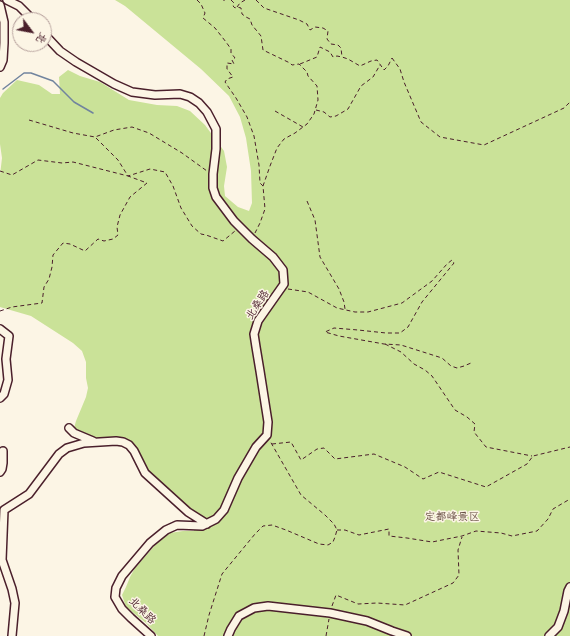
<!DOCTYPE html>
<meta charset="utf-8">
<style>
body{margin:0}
#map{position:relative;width:570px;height:636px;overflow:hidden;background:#fcf5e5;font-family:"Balsamiq Sans","LXGW WenKai TC",sans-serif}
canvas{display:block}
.north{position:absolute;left:12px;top:12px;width:40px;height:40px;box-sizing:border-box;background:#fcf5e5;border:1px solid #b59f9b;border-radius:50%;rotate:122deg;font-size:11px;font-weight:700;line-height:16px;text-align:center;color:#4a1f2b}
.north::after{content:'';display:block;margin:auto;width:14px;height:18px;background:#4a1f2b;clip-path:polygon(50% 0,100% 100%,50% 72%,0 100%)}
</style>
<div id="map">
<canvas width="570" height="636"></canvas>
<div class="north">北</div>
</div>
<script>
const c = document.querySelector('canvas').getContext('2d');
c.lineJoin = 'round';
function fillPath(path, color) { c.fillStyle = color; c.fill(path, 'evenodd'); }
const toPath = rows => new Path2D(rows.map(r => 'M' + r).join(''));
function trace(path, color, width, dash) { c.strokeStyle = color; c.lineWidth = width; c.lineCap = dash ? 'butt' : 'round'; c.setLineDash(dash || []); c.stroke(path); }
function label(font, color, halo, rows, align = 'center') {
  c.font = font + ' "Balsamiq Sans","LXGW WenKai TC",sans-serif'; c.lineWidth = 3; c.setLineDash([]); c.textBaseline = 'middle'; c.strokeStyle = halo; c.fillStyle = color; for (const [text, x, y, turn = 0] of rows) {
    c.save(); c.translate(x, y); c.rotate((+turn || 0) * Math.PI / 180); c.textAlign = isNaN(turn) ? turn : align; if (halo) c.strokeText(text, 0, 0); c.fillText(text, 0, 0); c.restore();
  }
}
const green = toPath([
 [115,0,570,0,570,636,158,636,146,623,126,607,122,595,126,587,130,577,135,568,156,544,170,533,183,531,194,531,194,512,157,484,134,452,124,446,114,442,78,437,74,428,76,421,86,397,88,388,86,378,86,362,82,351,73,343,31,316,0,307,0,175,2,158,0,144,0,98,3,93,17,80,39,85,52,94,60,94,59,77,68,70,80,76,100,82,129,100,157,105,177,106,190,111,205,125,224,151,227,167,224,186,225,196,238,207,249,211,252,203,251,171,246,138,240,117,229,96,201,69,125,6]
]);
const stream = toPath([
 [3,89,24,73,31,73,53,81,74,102,93,113]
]);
const path = toPath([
 [197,0,201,4,205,13,203,18,215,28,226,42,231,49,231,53,235,58,232,60,234,64,227,63,227,69,233,77,227,79,225,82,236,98,247,117,254,136,259,165,260,183,263,186],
 [223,0,225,0],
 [231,0,234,3,233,6,235,8,237,7,241,8,242,14,246,17,250,19,252,25,261,36,263,50,290,63,292,65,299,64,307,72,308,76,317,86,318,100,314,114,307,124,295,133,284,139,277,148,270,166,263,186,265,209,260,223,255,233],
 [256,0,264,8,299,20,307,24,310,30,315,27,323,28,328,31,327,39,331,44,338,45,341,48,342,57],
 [237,7,240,3,245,0],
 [392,58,400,69,404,82,421,122,440,137,484,145,564,108,570,102],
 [300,64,317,57,320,47,330,52,333,57,337,56,342,57,348,59,360,66,371,61,377,60,384,70,388,66,392,58],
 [316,110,324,112,330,117,336,116,348,109,361,86,373,77,380,65],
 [275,111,303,127],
 [29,120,73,133,95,137,114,130,132,127,149,133,182,153,207,171],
 [0,171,12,175,38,160,62,163,73,162,128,176,150,169,165,172,173,186,181,208,192,226,201,234,206,235,223,241,235,231],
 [307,201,315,220,320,257,339,289,344,302,345,309],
 [288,289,308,292,337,308,355,312,368,312,402,303,432,281,447,264,452,260,454,263,422,302,408,327,400,333,386,333,358,330,334,328,325,332,339,336,384,344,401,345,442,358,451,366,457,368,464,366,471,363],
 [0,311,12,307,42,303,44,287,49,279,52,267,53,255,63,243,70,244,85,251,98,239,104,241,113,239,118,235,117,227,120,215,130,197,147,183,128,176,118,160,95,137],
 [385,344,401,352,414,364,425,370,432,376,455,410,467,417,475,424,474,432,486,447,532,456],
 [272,444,291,442,301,460,317,449,324,448,335,459,374,454,405,467,423,479,439,472,486,487,527,464,533,456,570,447],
 [337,530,345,530,359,535,389,529,389,536,407,538,432,542,462,536,476,531,501,533,512,536,537,531,548,519,553,509,570,499],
 [332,606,336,595,358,604,377,603,405,605,453,583,459,575,458,550,462,537],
 [204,636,209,615,222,574,255,534,263,526,272,525,286,530,319,544,328,545,333,542,335,537,337,530,334,524,325,515,301,495,270,441],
 [326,636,329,619]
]);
const minor = toPath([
 [7,0,19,6,33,20],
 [0,5,4,22,4,43,3,60,0,67],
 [44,34,60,51,76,62,114,84,132,92,155,95,180,94,190,97,199,103,207,112,216,129,216,149,213,174,213,188,216,197,234,221,252,239,273,257,283,270,284,284,258,321,254,334,256,347,260,371,268,422,267,435,256,447,238,478,224,510,216,519,202,526,177,525,166,530,150,543,122,576,116,588,115,597,122,609,131,618,151,636],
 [0,329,9,336,6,359,8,380,4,394,0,398],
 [69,428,74,433,93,441],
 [0,472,2,469,3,463,3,451],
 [12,636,15,603,12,589,2,560,4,510,29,494,59,454,67,448,84,443,116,441,123,442,129,445,134,451,145,473,188,512,207,524],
 [228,636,231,629,239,616,254,608,268,606,330,613,367,621,392,631,407,636],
 [549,636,558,627,564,611,568,591,570,587]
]);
const streetNames = [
 ["北桑路",258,305,-57],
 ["北桑路",142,611,45]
];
const parkNames = [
 ["定都峰景区",452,517]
];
fillPath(green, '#cae298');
trace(stream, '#71849e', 1.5);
trace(minor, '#4a1f2b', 10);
trace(path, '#4a1f2b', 1, [4, 3]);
trace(minor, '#fcf5e5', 7);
label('11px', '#4a1f2b', '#fcf5e5', streetNames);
label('11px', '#6a5046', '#fcf5e5', parkNames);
</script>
